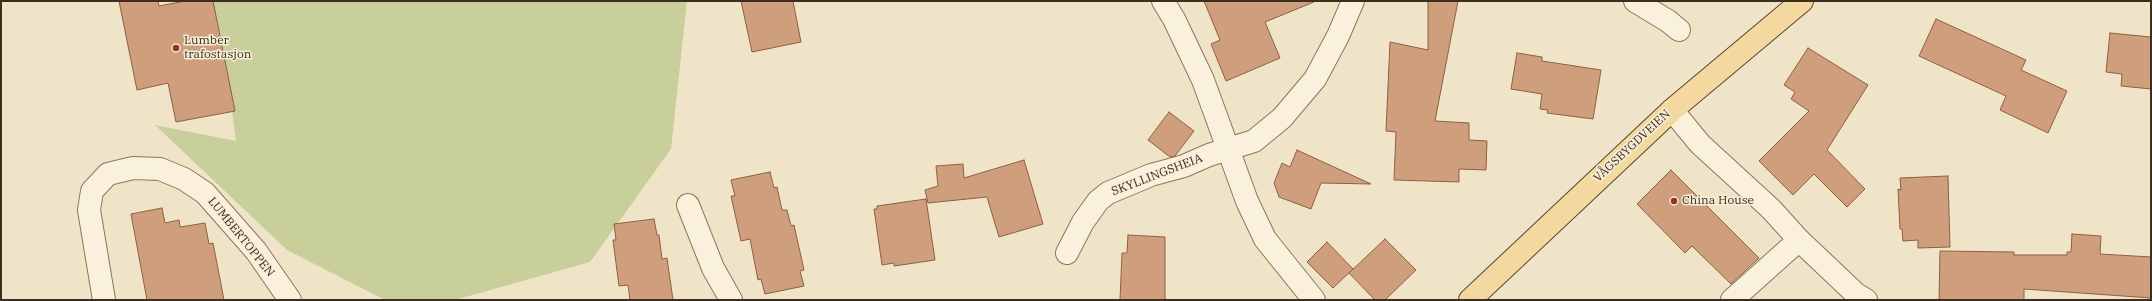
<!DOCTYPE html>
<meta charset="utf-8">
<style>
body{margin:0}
#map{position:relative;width:2152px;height:301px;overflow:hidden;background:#f0e4c8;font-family:"IBM Plex Serif",serif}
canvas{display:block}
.frame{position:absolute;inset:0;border:2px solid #3d2e20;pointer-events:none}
</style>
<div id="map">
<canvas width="2152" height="301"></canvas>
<div class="frame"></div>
</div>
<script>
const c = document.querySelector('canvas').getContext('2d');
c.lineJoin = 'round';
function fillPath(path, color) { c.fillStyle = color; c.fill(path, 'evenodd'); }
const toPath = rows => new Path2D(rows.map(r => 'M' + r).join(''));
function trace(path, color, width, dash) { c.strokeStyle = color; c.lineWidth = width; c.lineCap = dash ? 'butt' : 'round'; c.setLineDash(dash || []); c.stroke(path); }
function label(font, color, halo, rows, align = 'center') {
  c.font = font + ' "IBM Plex Serif",serif'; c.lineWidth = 3; c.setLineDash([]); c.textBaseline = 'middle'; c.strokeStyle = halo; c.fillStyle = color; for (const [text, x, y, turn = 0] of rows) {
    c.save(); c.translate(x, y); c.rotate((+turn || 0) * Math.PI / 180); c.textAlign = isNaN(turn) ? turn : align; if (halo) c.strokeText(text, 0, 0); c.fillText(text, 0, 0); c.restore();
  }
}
const green = toPath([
 [209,1,687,1,671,149,590,262,455,300,385,300,287,250,155,125,236,141,222,40]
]);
const building = toPath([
 [119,1,158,1,159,6,185,1,213,1,235,111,176,122,168,83,137,90,119,1],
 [741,1,793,1,801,42,752,52,741,1],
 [1204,1,1313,1,1314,2,1265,22,1280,58,1226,81,1211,44,1220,40,1204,1],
 [1428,1,1458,1,1435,121,1469,123,1469,140,1487,141,1486,170,1459,169,1459,182,1394,180,1396,132,1386,131,1390,42,1428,50,1428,1],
 [1936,19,2026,60,2021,70,2067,91,2048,133,2000,110,2006,96,1919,56,1936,19],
 [2110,33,2151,37,2151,89,2121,86,2122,74,2106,72,2110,33],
 [1808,48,1868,85,1827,150,1865,189,1847,207,1814,174,1793,195,1759,161,1809,111,1791,99,1795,92,1784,85,1808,48],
 [1517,53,1542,57,1542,61,1601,70,1593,119,1547,113,1548,110,1540,109,1542,94,1511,89,1517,53],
 [1169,112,1194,131,1175,156,1170,157,1148,140,1169,112],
 [1297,150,1371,184,1321,183,1311,209,1279,197,1274,183,1282,163,1290,167,1297,150],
 [1024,160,1043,224,999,237,987,197,928,203,925,190,938,186,936,166,963,164,964,178,1024,160],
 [1671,170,1759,258,1731,284,1692,246,1685,253,1637,204,1671,170],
 [770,172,774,188,777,187,782,210,787,210,791,226,794,225,804,270,800,271,804,286,765,294,761,279,758,280,750,239,741,241,731,196,735,196,731,180,770,172],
 [1948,176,1950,247,1918,248,1918,240,1903,241,1902,229,1900,229,1898,189,1901,190,1900,178,1948,176],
 [926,199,935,260,894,266,894,263,882,265,874,209,877,209,877,206,926,199],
 [162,208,165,223,179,220,180,227,205,223,209,244,213,243,224,300,147,300,131,214,162,208],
 [654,219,657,235,659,235,662,259,667,258,673,300,630,300,628,285,619,286,613,240,616,240,614,224,654,219],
 [2072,234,2101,236,2100,254,2151,257,2151,298,2024,289,2024,300,1939,300,1940,251,2014,252,2014,255,2067,255,2067,252,2071,252,2072,234],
 [1128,235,1165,237,1165,300,1120,300,1122,253,1127,253,1128,235],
 [1385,239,1416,270,1385,300,1375,300,1349,273,1385,239],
 [1327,242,1353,269,1333,288,1307,262,1327,242]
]);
const street = toPath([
 [1163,1,1174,19,1203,80,1247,201,1265,239,1314,300],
 [1635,1,1668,21,1679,30],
 [1672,110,1700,144,1771,209,1799,240,1856,294,1866,300],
 [688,205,713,268,731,300],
 [1067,253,1083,222,1098,201,1108,193,1151,175,1184,166,1209,155,1254,141,1282,118,1315,79,1338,36,1353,1],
 [104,300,89,210,92,191,108,174,133,168,160,169,184,179,205,193,256,251,290,300],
 [1732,300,1799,240]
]);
const primary = toPath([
 [1470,300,1672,110,1802,1]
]);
const markers = [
 [176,48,4,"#9e2a2b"],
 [1674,201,4,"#9e2a2b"]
];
const poiNames = [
 ["Lumber",184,41],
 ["trafostasjon",184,55],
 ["China House",1682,201]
];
const streetNames = [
 ["VÅGSBYGDVEIEN",1632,146,-43],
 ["SKYLLINGSHEIA",1157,175,-21],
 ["LUMBERTOPPEN",241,237,51]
];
fillPath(green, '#c9cf9b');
fillPath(building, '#cf9f7d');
trace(building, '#8d5f41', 1);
trace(street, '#8d765c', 24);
trace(primary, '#5b4430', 24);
trace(street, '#faf1dc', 22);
trace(primary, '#f3d9a0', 22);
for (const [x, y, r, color] of markers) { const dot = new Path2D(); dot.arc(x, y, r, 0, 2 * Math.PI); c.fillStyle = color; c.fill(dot); trace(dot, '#f7eed8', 1.5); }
label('12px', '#3d2e20', '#f7eed8', poiNames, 'left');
label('12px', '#3d2e20', '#f7eed8', streetNames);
</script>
